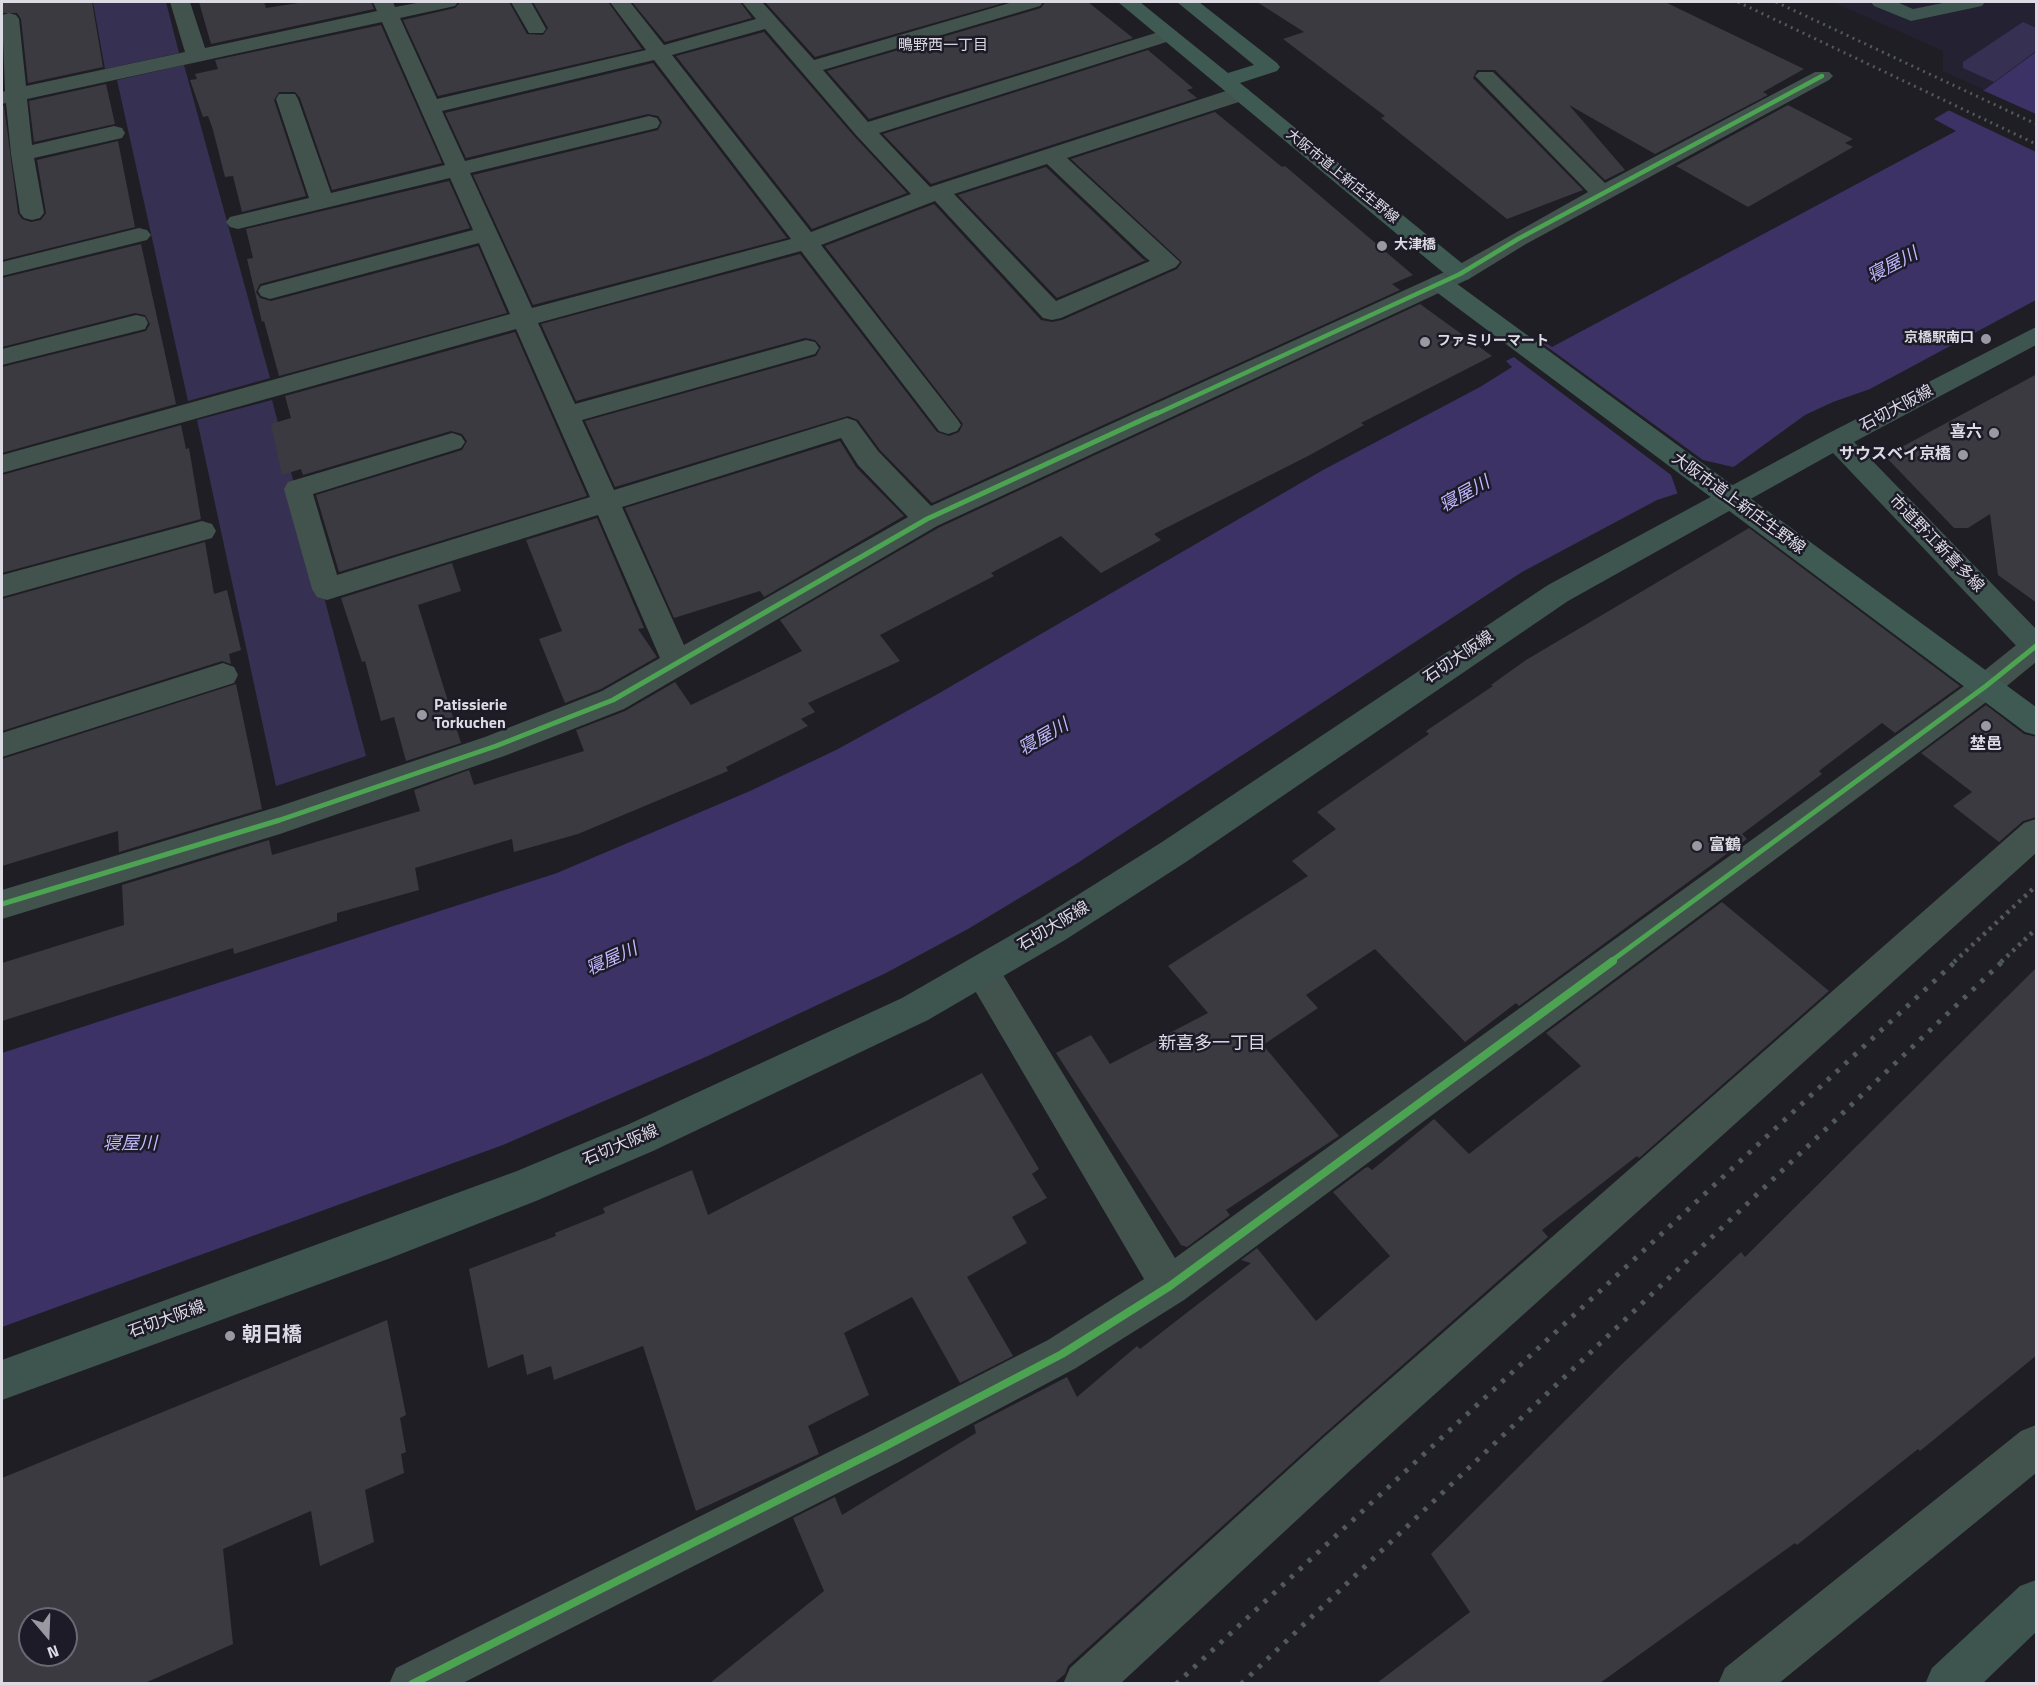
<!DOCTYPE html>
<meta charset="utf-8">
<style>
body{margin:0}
#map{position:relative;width:2038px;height:1685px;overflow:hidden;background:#1f1e25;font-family:"Titillium Web",sans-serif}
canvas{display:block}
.frame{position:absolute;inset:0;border:3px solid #dcdbe4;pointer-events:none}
.north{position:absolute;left:18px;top:1607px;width:60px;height:60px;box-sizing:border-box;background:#1d1b28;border:2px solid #696873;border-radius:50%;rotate:161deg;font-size:16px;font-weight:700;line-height:24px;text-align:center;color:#dcdbe4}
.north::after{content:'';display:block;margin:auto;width:21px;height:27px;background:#9a99a1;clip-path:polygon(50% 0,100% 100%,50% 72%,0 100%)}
</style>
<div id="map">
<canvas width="2038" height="1685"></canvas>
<div class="frame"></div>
<div class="north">N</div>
</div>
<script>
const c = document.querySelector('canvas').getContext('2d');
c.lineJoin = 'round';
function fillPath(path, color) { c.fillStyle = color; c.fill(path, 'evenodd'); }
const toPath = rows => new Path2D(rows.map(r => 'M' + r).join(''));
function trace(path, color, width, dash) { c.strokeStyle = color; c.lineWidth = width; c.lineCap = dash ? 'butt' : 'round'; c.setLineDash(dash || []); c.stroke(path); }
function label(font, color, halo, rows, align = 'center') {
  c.font = font + ' "Titillium Web","Noto Sans JP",sans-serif'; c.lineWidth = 5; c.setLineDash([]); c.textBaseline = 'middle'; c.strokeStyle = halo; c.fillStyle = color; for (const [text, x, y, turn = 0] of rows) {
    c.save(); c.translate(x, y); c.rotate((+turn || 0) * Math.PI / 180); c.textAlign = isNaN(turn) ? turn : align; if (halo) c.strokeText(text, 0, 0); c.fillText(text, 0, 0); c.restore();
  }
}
const built = toPath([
 [1833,2,2036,2,2036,52,1984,90,1943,71,1943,51]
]);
const green = toPath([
 [93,2,166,2,179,53,105,69],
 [2023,22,2036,28,2036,51,1994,82,1963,68,1963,62],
 [184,65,270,378,188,401,117,80],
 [272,400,366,756,276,786,197,420]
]);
const water = toPath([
 [2036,52,2036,300,1870,389,1833,402,1805,415,1735,466,1682,492,1657,500,1522,572,1076,864,968,929,886,973,708,1056,503,1145,2,1327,2,1053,557,873,750,791,838,749,936,695,1323,470,1480,387,1512,367,1506,361,1544,342,1552,347,1956,131,1934,119,1984,90]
]);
const pier = toPath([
 [1980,89,2036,114,2036,152,1946,109],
 [1539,341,1703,460,1733,467,1678,495,1671,475,1511,355]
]);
const building = toPath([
 [2,2,92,2,103,67,28,83,21,19,17,13,2,13],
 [199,2,264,2,266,8,305,2,371,2,374,9,211,44],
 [460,2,509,2,527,34,543,35,548,28,533,2,608,2,642,49,438,96,403,20,455,8],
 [632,2,740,2,752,18,665,42],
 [765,2,1007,2,815,57],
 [1045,2,1088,2,1133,38,869,119,827,71,1041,8],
 [1257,2,1665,2,1804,69,1763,92,1768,95,1655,154,1569,105,1625,170,1605,180,1495,70,1477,70,1473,78,1583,190,1507,219,1381,118,1385,116,1283,39,1304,32],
 [381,25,442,163,332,190,300,98,295,92,279,92,274,100,306,196,242,212,233,176,225,177,213,130,208,116,203,117,190,80,197,79,195,74,218,69,215,60],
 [764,32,854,136,907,193,812,229,676,56],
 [1148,50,1193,88,1187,90,1197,98,931,184,883,134],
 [653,63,787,238,533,305,473,175,658,130,662,122,658,116,648,114,466,158,445,113],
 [106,84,115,124,34,142,29,101],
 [1788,105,1853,139,1845,143,1853,147,1748,207,1676,166],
 [2,106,4,106,18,213,22,219,31,222,41,220,46,213,37,160,118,141,135,227,2,260],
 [1215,112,1282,167,1285,166,1413,275,1392,284,1400,290,932,503,880,450,858,420,848,416,615,487,585,421,816,356,821,347,815,340,805,338,576,401,541,324,800,254,937,432,949,436,959,432,963,424,825,246,934,204,1041,320,1052,322,1062,320,1177,269,1182,262,1071,159],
 [1046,167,1143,259,1146,260,1057,298,958,195],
 [449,181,470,228,260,284,256,292,260,298,271,301,478,246,507,313,279,376,264,321,262,322,247,259,253,258,246,229],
 [141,244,176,404,2,453,2,367,146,331,150,324,145,315,135,313,2,347,2,278],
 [1420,304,1492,356,1361,423,1364,425,1310,455,1154,534,1161,540,1101,573,1061,536,991,573,994,576,880,635,900,661,808,703,815,712,801,719,808,726,726,767,728,771,578,834,514,852,512,839,415,868,419,890,337,913,337,921,234,954,233,948,2,1021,2,963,124,925,122,885,269,840,272,855,420,811,414,790,469,770,474,785,584,751,576,730,625,711,675,682,691,705,802,651,780,620,938,528],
 [515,332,587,496,339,572,316,495,462,450,467,441,462,434,451,431,303,475,301,469,282,475,271,424,291,418,285,396],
 [2037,374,2037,603,1998,575,1990,514,1968,528,1954,528,1885,456],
 [181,425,186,449,189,448,201,519,2,573,2,475],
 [840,441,856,467,904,516,764,597,760,591,674,618,625,508],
 [597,518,644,628,638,629,657,657,601,689,565,703,539,639,562,631,526,540],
 [1749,528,1960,686,1895,733,1882,723,1819,771,1822,774,1742,834,1747,839,1519,1006,1516,1003,1465,1042,1375,949,1306,995,1318,1008,1263,1045,1339,1136,1226,1210,1230,1215,1187,1247,1181,1245,1056,1053,1091,1035,1110,1064,1208,1013,1168,966,1308,876,1292,861,1336,829,1317,812,1429,734,1426,731,1493,686,1491,685,1526,660],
 [205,542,214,594,227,590,241,650,229,654,231,664,222,661,2,731,2,599],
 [452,563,461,591,418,605,461,743,406,761,394,717,381,721,365,661,362,662,341,598],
 [236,684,262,809,119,852,118,831,2,866,2,759],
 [1986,705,2024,734,2037,737,2037,817,2023,821,1999,842,1953,806,1972,792,1921,753],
 [1722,902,1829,991,1639,1158,1637,1156,1542,1230,1548,1237,1323,1435,1068,1666,1065,1674,1054,1683,710,1683,824,1591,793,1518,835,1497,842,1515,976,1433,974,1425,1067,1377,1077,1397,1137,1346,1140,1349,1251,1263,1241,1260,1257,1248,1316,1321,1390,1256,1333,1192,1365,1168,1368,1167,1372,1170,1434,1119,1469,1154,1581,1066,1546,1033],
 [2037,967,2037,1355,1920,1451,1918,1449,1797,1545,1795,1543,1600,1683,1377,1683,1470,1612,1431,1554,1622,1364,1741,1252,1745,1257],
 [982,1073,1039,1169,1032,1174,1047,1198,1012,1217,1027,1243,967,1277,1013,1356,960,1383,912,1297,844,1333,869,1395,808,1426,819,1454,696,1511,643,1346,554,1380,551,1366,527,1375,523,1354,488,1368,469,1269,556,1236,555,1233,605,1213,603,1208,692,1170,708,1215],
 [387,1320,406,1415,400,1418,406,1452,401,1454,404,1473,365,1490,374,1542,320,1566,311,1511,223,1549,233,1644,145,1683,2,1683,2,1478],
 [30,1619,66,1619,66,1655,30,1655]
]);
const street = toPath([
 [170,2,190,2,205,48,377,11,373,2,393,2,395,7,422,2,458,2,455,6,400,18,437,99,646,50,610,2,630,2,664,45,756,19,742,2,762,2,814,60,1013,2,1043,2,1040,6,823,70,868,122,1162,31,1176,31,1179,35,1176,39,879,133,930,187,1232,89,1240,88,1248,89,1251,94,1248,99,1067,158,1180,262,1176,267,1061,318,1052,320,1043,318,935,201,821,245,957,419,961,425,957,431,948,434,939,431,801,251,538,323,575,404,806,340,815,342,819,348,815,354,582,420,614,490,847,418,856,421,878,451,931,506,1451,269,1588,192,1479,80,1475,76,1479,72,1493,72,1605,183,1815,72,1829,72,1833,76,1829,80,1526,244,1469,279,937,526,624,709,507,755,280,834,2,919,2,890,280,806,485,737,602,691,660,658,598,515,327,600,317,597,312,589,284,489,288,482,452,433,461,436,465,442,461,448,313,494,337,575,590,497,516,329,2,473,2,455,510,314,479,243,270,299,261,296,258,291,261,286,473,230,450,178,238,229,230,227,226,222,230,217,309,198,276,99,279,94,295,94,298,99,331,193,445,165,382,22,27,99,32,145,114,126,122,128,125,133,122,138,34,158,44,213,40,218,32,220,24,218,20,213,11,154,6,103,2,104,2,92,5,91,2,15,9,13,16,15,19,19,26,86,185,52,170,2],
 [765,29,856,135,911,194,811,232,672,55,765,29],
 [654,60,791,239,532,308,470,173,657,128,660,123,657,118,649,116,465,161,442,111,654,60],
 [1047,164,1145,257,1150,261,1056,301,954,194,1047,164],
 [841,438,858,465,908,517,684,645,622,507,841,438],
 [511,2,531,2,546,29,543,33,529,33,511,2],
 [139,228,147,230,151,235,147,240,2,276,2,262,139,228],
 [136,315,145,317,148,323,145,329,2,365,2,349,136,315],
 [202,521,212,524,216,531,212,538,2,597,2,575,202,521],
 [2036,635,2036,662,1997,694,1184,1300,1076,1368,897,1463,461,1684,389,1684,396,1668,867,1433,1048,1340,1144,1279,970,982,965,971,970,960,982,955,994,960,1175,1258,1975,678,2025,638,2036,635],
 [223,663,234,667,238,675,234,683,2,757,2,733,223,663],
 [2036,819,2036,853,1354,1467,1120,1684,1063,1684,1070,1668,1324,1437,2024,823,2036,819],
 [2036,1425,2036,1473,1778,1684,1718,1684,1725,1668,2021,1431,2036,1425]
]);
const secondary = toPath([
 [1871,2,1897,2,1913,9,1948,2,1985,2,1982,6,1911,21,1874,6,1871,2],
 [2036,327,2036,345,1854,442,2036,629,2036,658,2025,655,1833,453,1568,601,1186,862,1065,940,928,1020,653,1151,536,1201,388,1259,2,1400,2,1360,517,1171,627,1125,902,998,1041,918,1162,842,1548,585,1827,434,2036,327],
 [2036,1580,2036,1632,1982,1684,1925,1684,1932,1668,2020,1586,2036,1580]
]);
const primary = toPath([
 [1118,2,1140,2,1228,73,1254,65,1177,2,1199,2,1277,63,1280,67,1277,71,1240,83,1469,269,1472,274,1469,279,1460,281,1451,279,1118,2],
 [1440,275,1449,278,2036,707,2036,735,2025,732,1431,288,1428,283,1431,278,1440,275]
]);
const railFar2 = toPath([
 [1738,2,2036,144],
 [1776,2,2036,124]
]);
const railFar1 = toPath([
 [1954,962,2036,886],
 [2001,962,2036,929]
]);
const rail = toPath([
 [1176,1684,1956,961],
 [1241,1684,2003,961]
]);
const cyclewayFar2 = toPath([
 [1154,415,1460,274,1518,239,1822,76]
]);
const cyclewayFar1 = toPath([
 [2,904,280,820,496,746,613,700,927,519,1157,413],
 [1610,962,1986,686,2036,646]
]);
const cycleway = toPath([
 [412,1684,882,1448,1062,1354,1170,1286,1613,961]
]);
const markers = [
 [1382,246,6,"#9a99a1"],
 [1986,339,6,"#9a99a1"],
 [1425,342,6,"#9a99a1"],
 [1994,433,6,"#9a99a1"],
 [1963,455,6,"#9a99a1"],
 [422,715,6,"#9a99a1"],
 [1986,726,6,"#9a99a1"],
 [1697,846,6,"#9a99a1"],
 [230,1336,6,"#9a99a1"]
];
const farStreetnames = [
 ["大阪市道上新庄生野線",1342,177,39]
];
const farPoinames = [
 ["大津橋",1394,246],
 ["京橋駅南口",1974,339,"right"],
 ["ファミリーマート",1437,342]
];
const farNeighbourhoodnames = [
 ["鴫野西一丁目",943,46]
];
const streetNames = [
 ["石切大阪線",1897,409,-28],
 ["大阪市道上新庄生野線",1738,504,36],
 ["市道野江新喜多線",1936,544,46],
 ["石切大阪線",1459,658,-34],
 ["石切大阪線",1054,927,-31],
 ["石切大阪線",621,1146,-23],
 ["石切大阪線",167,1320,-20]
];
const poiNames = [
 ["喜六",1982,433],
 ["サウスベイ京橋",1951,455],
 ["Patissierie",434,706,"left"],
 ["Torkuchen",434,724,"left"],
 ["埜邑",1986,745,"center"],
 ["富鶴",1709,846,"left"]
];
const waterNames = [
 ["寝屋川",1893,266,-28],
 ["寝屋川",1465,495,-29],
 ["寝屋川",1044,738,-30],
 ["寝屋川",612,960,-24],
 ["寝屋川",130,1145]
];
const neighbourhoodNames = [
 ["新喜多一丁目",1212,1045]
];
const nearPoinames = [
 ["朝日橋",242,1336]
];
fillPath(built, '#232132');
fillPath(green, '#363152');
fillPath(water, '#3c3265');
fillPath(pier, '#1f1e25');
fillPath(building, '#3b3a40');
fillPath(street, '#42524d');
fillPath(secondary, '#3e544e');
fillPath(primary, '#3f5a52');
trace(railFar2, '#515a59', 3, [2, 4.5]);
trace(railFar1, '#515a59', 4.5, [3, 5]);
trace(rail, '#515a59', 5, [4, 8]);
trace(cyclewayFar2, '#4ca352', 4.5);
trace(cyclewayFar1, '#4ca352', 5);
trace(cycleway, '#4ca352', 8);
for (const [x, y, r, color] of markers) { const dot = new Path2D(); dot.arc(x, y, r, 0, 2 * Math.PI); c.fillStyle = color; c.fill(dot); trace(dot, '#1d1b28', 2); }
label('14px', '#dcdbe4', '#1d1b28', farStreetnames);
label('bold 14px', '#dcdbe4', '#1d1b28', farPoinames, 'left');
label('15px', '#dcdbe4', '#1d1b28', farNeighbourhoodnames);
label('16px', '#dcdbe4', '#1d1b28', streetNames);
label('bold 16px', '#dcdbe4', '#1d1b28', poiNames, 'right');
label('italic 18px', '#c2b9ff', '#1d1b28', waterNames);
label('18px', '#dcdbe4', '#1d1b28', neighbourhoodNames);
label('bold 20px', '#dcdbe4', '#1d1b28', nearPoinames, 'left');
</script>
